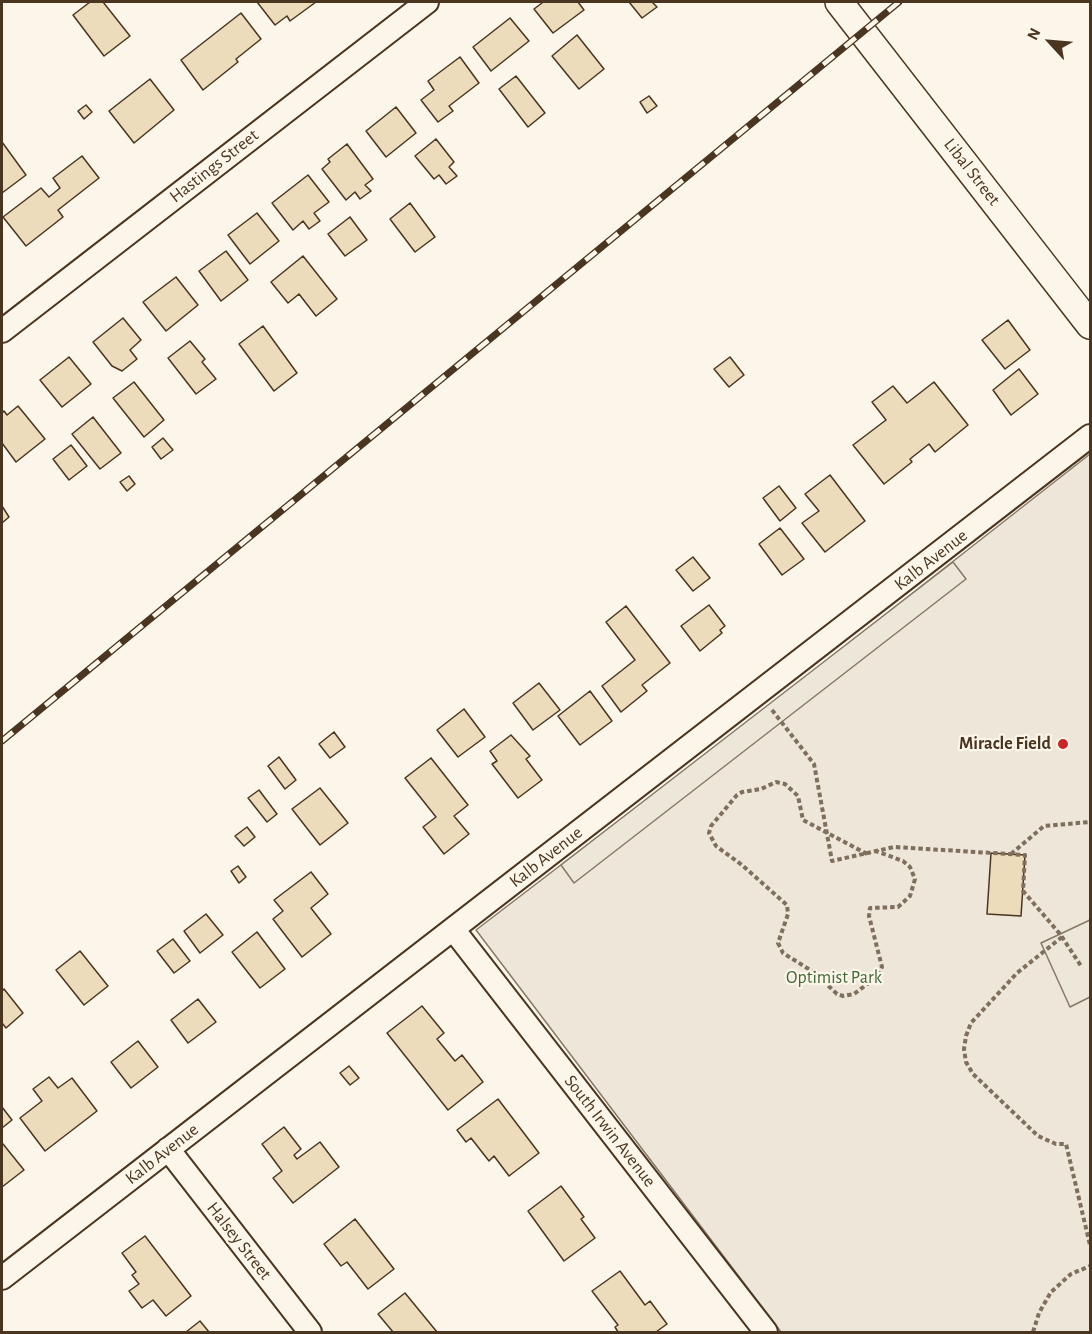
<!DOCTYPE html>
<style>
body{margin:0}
#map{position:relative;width:1092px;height:1334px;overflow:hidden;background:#fbf6e9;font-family:"Alegreya Sans",sans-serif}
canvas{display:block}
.frame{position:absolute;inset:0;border:3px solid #4a3520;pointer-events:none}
.north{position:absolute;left:1020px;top:12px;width:60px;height:60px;-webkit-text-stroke:4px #fbf6e9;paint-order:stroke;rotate:296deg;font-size:16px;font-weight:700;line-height:24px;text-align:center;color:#4a3520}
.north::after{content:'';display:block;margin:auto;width:21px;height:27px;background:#4a3520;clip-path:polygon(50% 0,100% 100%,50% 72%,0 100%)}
</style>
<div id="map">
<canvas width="1092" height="1334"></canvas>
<div class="frame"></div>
<div class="north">N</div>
</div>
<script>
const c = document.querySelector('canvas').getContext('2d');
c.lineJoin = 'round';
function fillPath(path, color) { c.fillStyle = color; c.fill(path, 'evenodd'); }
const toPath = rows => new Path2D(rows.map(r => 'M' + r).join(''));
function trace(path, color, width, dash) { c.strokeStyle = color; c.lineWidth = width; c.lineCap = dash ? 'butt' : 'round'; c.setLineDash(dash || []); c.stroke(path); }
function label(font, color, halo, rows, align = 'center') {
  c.font = font + ' "Alegreya Sans",sans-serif'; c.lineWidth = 4.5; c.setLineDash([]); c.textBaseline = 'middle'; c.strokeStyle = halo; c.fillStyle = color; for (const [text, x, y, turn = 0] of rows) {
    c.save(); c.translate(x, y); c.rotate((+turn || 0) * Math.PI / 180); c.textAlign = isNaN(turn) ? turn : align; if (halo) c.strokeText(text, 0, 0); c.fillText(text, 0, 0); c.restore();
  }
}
const green = toPath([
 [1090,454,1090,1332,781,1332,476,930,771,704,1090,454]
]);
const parking = toPath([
 [953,562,966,579,574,883,561,865,953,562],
 [1090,920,1090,997,1070,1007,1041,943,1090,920]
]);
const building = toPath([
 [90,2,103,2,130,36,104,56,73,15,90,2],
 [257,2,316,2,290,21,287,16,275,25,257,2],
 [541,2,578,2,584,10,553,33,534,9,542,3,541,2],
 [629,2,652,2,657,7,642,18,629,2],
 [241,13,261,39,236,59,238,62,203,90,181,60,241,13],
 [510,18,529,41,491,71,473,47,510,18],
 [577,35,604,69,579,89,552,56,577,35],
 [460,57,479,83,449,106,453,111,438,122,421,100,434,90,428,81,460,57],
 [516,76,545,113,528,127,499,89,516,76],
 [150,79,174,110,134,143,109,111,150,79],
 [649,96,657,106,647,113,640,102,649,96],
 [86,105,92,112,84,119,78,111,86,105],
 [396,107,416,133,386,157,366,131,396,107],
 [436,139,454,162,449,167,457,176,446,184,439,175,434,179,415,156,436,139],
 [2,142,26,175,2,193,2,142],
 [347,144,373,179,365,185,371,191,360,199,355,192,346,200,322,169,330,162,328,159,347,144],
 [82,156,99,178,58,210,63,217,26,246,3,217,41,188,49,197,60,188,53,178,82,156],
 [308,175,329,202,314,213,320,221,309,229,303,221,293,230,272,203,308,175],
 [410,203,435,237,415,252,390,219,410,203],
 [257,213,279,241,250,264,228,235,257,213],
 [350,217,367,240,345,256,328,234,350,217],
 [226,251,248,280,221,301,199,271,226,251],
 [303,256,337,299,316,316,299,294,288,303,271,282,303,256],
 [176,277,198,305,166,331,143,302,176,277],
 [123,318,141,340,130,350,137,359,122,371,112,366,93,342,123,318],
 [1008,320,1030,350,1005,369,982,340,1008,320],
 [263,326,297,373,274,391,239,344,263,326],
 [190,341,205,359,202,362,216,379,196,394,168,358,190,341],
 [69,357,91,384,62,407,40,380,69,357],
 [730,357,744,375,729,387,714,369,730,357],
 [1019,369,1038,394,1011,415,993,390,1019,369],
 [134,382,164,420,144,437,113,398,134,382],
 [934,382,968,425,935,452,929,444,910,459,912,462,884,484,853,445,886,420,872,402,893,386,907,403,934,382],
 [18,406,45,439,16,462,2,443,2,413,4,411,7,415,18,406],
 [93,417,121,453,100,469,72,434,93,417],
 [163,438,173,450,161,459,152,447,163,438],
 [71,445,87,466,69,480,53,459,71,445],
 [830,475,865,521,825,552,802,523,819,511,805,494,830,475],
 [129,476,135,484,127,491,120,482,129,476],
 [779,486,796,508,780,521,763,498,779,486],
 [2,506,9,517,2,523,2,506],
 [780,528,804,559,782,575,759,544,780,528],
 [693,557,710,578,693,591,676,570,693,557],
 [709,605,725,626,720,630,722,633,700,651,681,626,709,605],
 [626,606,670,663,642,685,647,691,621,712,602,686,635,660,606,622,626,606],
 [539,683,560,710,533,730,513,703,539,683],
 [590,691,612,721,580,745,558,716,590,691],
 [464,709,485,737,458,757,437,730,464,709],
 [334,732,345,747,330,758,319,744,334,732],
 [511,735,530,756,526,759,542,780,518,798,492,764,497,761,490,751,511,735],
 [279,757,296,780,285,789,268,766,279,757],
 [431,758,468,805,454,816,469,834,444,854,423,827,436,817,405,778,431,758],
 [320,788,348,823,320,845,292,809,320,788],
 [259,790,277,814,267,822,248,798,259,790],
 [247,827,255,837,244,846,235,836,247,827],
 [991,853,1025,855,1021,916,987,914,991,853],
 [238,866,246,877,239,883,231,871,238,866],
 [311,872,328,894,311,908,331,934,302,957,273,919,283,911,274,900,311,872],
 [206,914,223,935,200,953,184,931,206,914],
 [257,932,285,969,260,988,232,952,257,932],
 [173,939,190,961,174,973,157,951,173,939],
 [80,951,108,986,84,1005,56,970,80,951],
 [4,989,23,1013,6,1028,2,1023,2,991,4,989],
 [198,999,216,1022,188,1043,171,1020,198,999],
 [422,1006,444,1033,437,1039,455,1061,462,1055,483,1082,448,1110,387,1033,422,1006],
 [138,1041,158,1067,131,1088,111,1062,138,1041],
 [349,1066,359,1078,350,1085,340,1073,349,1066],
 [49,1077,58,1088,72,1078,97,1111,45,1151,20,1118,42,1101,33,1089,49,1077],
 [498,1099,539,1153,509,1176,494,1156,489,1161,471,1138,466,1142,457,1130,498,1099],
 [2,1107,12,1120,2,1128,2,1107],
 [284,1127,301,1149,294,1155,297,1159,320,1142,339,1167,293,1203,273,1178,282,1171,262,1144,284,1127],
 [3,1144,24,1170,2,1187,2,1145,3,1144],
 [561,1186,584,1217,581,1219,595,1238,564,1261,528,1211,561,1186],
 [355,1219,394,1269,368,1289,347,1262,341,1266,324,1244,355,1219],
 [145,1236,191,1296,166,1316,153,1300,142,1308,129,1291,139,1284,132,1275,136,1272,122,1253,145,1236],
 [620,1271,645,1305,650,1301,667,1324,656,1332,618,1332,615,1327,618,1325,592,1291,620,1271],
 [405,1293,437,1332,393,1332,378,1314,405,1293],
 [200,1321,209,1332,186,1332,200,1321]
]);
const path = toPath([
 [772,710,814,764,832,861,894,847,1025,855,1023,891,1060,934,1081,966],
 [867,854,803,820,798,796,785,784,776,782,761,789,742,792,737,795,711,826,709,833,716,846,742,865,787,905,788,914,778,943,783,953,815,973,837,994,843,996,854,994,874,979,879,974,882,967,869,916,870,908,898,907,910,896,913,886,915,879,910,867,903,861,876,851],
 [1011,854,1044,826,1090,822],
 [1062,937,1017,973,971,1023,966,1036,964,1049,966,1062,973,1074,1038,1136,1056,1144,1066,1144,1090,1245],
 [1033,1332,1039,1313,1051,1292,1071,1274,1090,1266]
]);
const minor = toPath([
 [2,331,427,2],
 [453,929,766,1332],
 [168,1149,310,1332],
 [2,1278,1090,436]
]);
const tertiary = toPath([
 [839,2,1090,325]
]);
const rail = toPath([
 [2,741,899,2]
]);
const markers = [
 [1063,744,6,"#c62828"]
];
const streetNames = [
 ["Hastings Street",214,166,-38],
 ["Libal Street",972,172,52],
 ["Kalb Avenue",931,560,-38],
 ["Kalb Avenue",546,857,-38],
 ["South Irwin Avenue",610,1131,52],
 ["Kalb Avenue",162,1154,-38],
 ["Halsey Street",239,1241,52]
];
const poiNames = [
 ["Miracle Field",1051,744]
];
const parkNames = [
 ["Optimist Park",834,978]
];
fillPath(green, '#ede6d9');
trace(green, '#887966', 1.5);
fillPath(parking, '#ede7d9');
trace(parking, '#887966', 1.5);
fillPath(building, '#ecdcbc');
trace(building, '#4a3520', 1.5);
trace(minor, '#4a3520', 26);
trace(tertiary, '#4a3520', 30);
trace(path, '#7f6f5c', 4, [4.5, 3]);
trace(minor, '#fbf6e9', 22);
trace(tertiary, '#fbf6e9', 27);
trace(rail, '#4a3520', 7);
trace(rail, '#fbf6e9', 4.5, [14]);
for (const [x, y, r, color] of markers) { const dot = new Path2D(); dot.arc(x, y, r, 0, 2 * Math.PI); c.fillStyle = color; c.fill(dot); trace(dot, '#fbf6e9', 2); }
label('18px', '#4a3520', '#fbf6e9', streetNames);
label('bold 18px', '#4a3520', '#fbf6e9', poiNames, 'right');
label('18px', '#436837', '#fbf6e9', parkNames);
</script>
